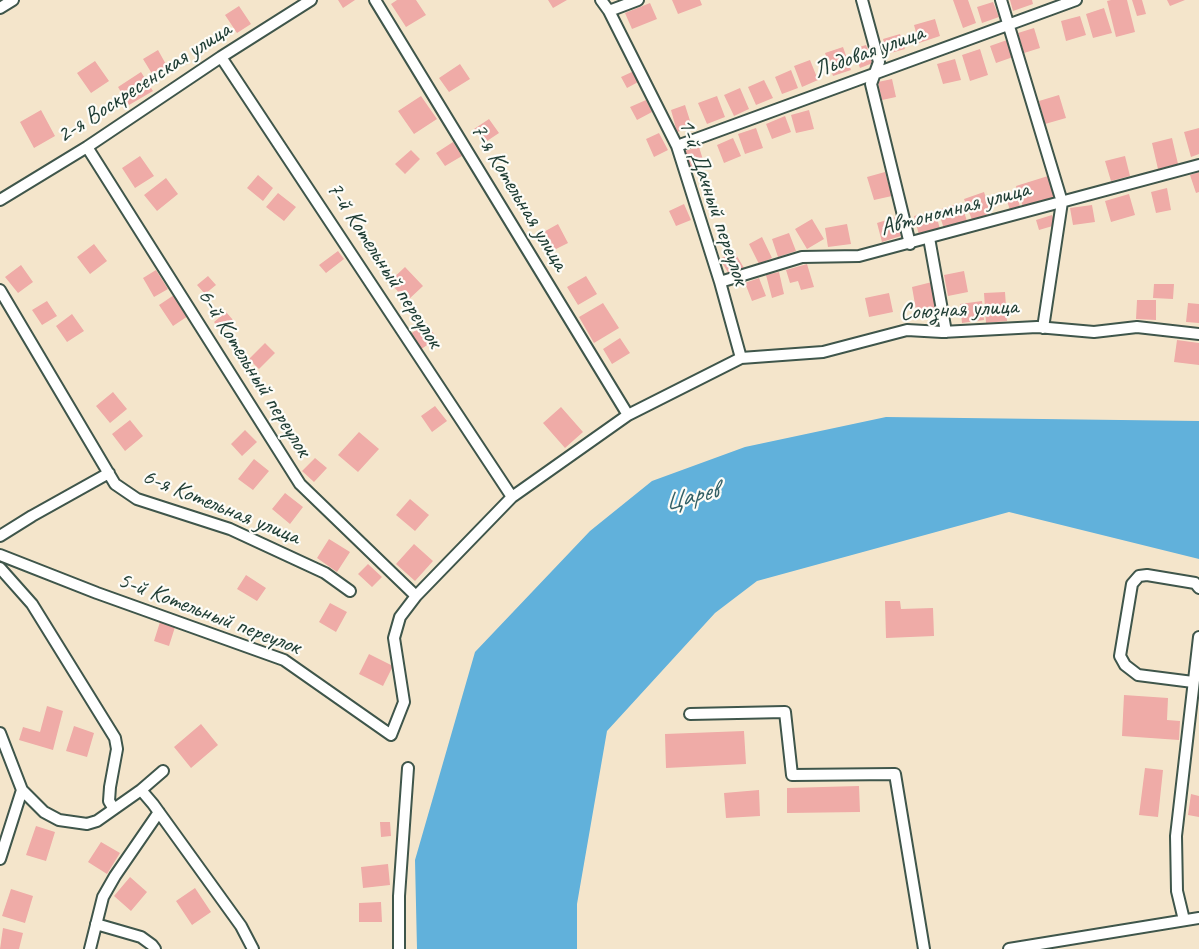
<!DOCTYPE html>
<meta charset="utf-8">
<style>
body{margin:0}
canvas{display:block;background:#f4e5cb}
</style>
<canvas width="1199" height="949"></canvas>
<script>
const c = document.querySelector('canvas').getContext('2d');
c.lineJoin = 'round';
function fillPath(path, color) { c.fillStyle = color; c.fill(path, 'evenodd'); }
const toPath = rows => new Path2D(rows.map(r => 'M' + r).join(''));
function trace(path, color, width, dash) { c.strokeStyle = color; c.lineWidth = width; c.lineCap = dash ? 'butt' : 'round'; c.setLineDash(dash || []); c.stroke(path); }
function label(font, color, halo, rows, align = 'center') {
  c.font = font + ' Caveat,sans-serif'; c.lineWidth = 4.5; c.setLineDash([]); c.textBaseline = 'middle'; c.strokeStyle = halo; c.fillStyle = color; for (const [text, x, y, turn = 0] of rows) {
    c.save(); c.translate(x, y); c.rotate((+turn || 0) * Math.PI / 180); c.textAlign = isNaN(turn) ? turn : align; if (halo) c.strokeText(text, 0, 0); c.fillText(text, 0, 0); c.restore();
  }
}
const water = toPath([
 [886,417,1199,421,1199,559,1009,512,757,581,715,613,607,731,577,904,577,949,417,949,415,860,475,652,590,531,652,481,745,447]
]);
const building = toPath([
 [338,0,355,0,343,8],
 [397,0,416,0,426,15,406,27,391,4],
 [548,0,567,0,553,8],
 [672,0,700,0,702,5,678,14],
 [953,0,968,0,976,23,963,28],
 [1010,0,1032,0,1033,4,1013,11],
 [1111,0,1127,0,1135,32,1116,37,1107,1],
 [1132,0,1142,0,1146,14,1137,16],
 [1167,0,1185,0,1170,6],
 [993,2,999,17,982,23,977,7],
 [650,3,657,19,632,29,625,13],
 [239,6,251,24,237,33,225,15],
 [1104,8,1112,33,1093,38,1086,14],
 [1080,16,1086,35,1066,41,1061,21],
 [935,19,940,36,919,43,914,25],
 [1034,28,1040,48,1024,53,1018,33],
 [900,34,905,49,887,54,883,39],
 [1007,40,1013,57,996,63,990,46],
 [866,45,873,63,860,68,853,49],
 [843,47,851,70,833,76,825,53],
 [980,49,988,75,970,81,962,55],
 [158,50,168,68,154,77,143,59],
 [955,59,961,80,943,84,937,64],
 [810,60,818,80,802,87,794,66],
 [95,61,109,81,91,93,77,73],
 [460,64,470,79,449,92,439,78],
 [791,70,798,88,782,94,775,77],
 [634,71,640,81,627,88,621,77],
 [141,72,153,91,129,105,118,87],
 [892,79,896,97,882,100,878,82],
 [764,80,773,98,756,105,748,87],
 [740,88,749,109,734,116,724,95],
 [1059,95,1066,118,1045,124,1039,101],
 [421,96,437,119,414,134,398,111],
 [717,96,725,117,707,124,698,103],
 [646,100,652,112,637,120,630,107],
 [685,105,692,127,677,132,671,110],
 [41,110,55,136,34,148,20,122],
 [809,110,814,129,796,133,791,115],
 [785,116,791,132,772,139,766,124],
 [489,119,499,133,484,143,474,129],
 [756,128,763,148,745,154,738,134],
 [1199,128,1199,154,1191,157,1184,132],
 [659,133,668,150,654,157,646,139],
 [733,138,741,156,724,163,717,145],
 [1172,138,1178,164,1158,169,1152,143],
 [453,142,462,156,445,166,436,153],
 [699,147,705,166,691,170,684,151],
 [411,150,420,159,405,174,395,164],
 [140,156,154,176,135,188,122,168],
 [1125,156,1130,176,1111,181,1105,161],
 [885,172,892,196,874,200,867,177],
 [1199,172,1199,192,1196,193,1190,175],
 [258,175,273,188,263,201,247,188],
 [1048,176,1055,197,1023,207,1016,186],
 [166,178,178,194,157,211,144,195],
 [1167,188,1171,210,1156,213,1151,192],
 [1016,191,1020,207,1010,210,1005,195],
 [984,192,991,213,972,220,964,199],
 [278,193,296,207,284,221,266,207],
 [1129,194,1135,215,1111,222,1105,201],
 [961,203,967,221,944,229,938,210],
 [684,204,691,220,676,226,669,211],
 [1092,205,1095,222,1073,225,1070,208],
 [935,211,940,229,919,235,914,216],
 [1052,215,1056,225,1039,230,1036,220],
 [896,217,901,236,882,242,877,223],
 [812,219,824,239,807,249,795,229],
 [558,224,568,243,550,252,540,234],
 [847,224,851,244,828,247,825,228],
 [789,233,796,251,778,257,772,239],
 [762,237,772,258,759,264,749,244],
 [94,244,107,261,90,274,77,257],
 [338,251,344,259,326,273,319,265],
 [734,251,744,268,730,276,720,259],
 [807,264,814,287,801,290,798,281,790,283,786,270],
 [21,265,33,282,18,293,5,277],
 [405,267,423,286,407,301,389,282],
 [156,270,168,289,154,297,143,278],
 [964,271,968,292,948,296,944,275],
 [779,272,784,294,772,298,766,275],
 [208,276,216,285,205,294,197,285],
 [586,276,597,294,578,305,567,287],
 [759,278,766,296,752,301,745,283],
 [932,282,937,308,916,310,912,287],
 [1154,284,1174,284,1173,299,1153,298],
 [1005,292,1007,321,986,323,984,293],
 [889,293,893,312,869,317,865,298],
 [174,295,188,316,173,326,159,305],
 [1137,300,1156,300,1156,320,1136,319],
 [47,301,57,316,42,325,32,310],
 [982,301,984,320,962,323,960,304],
 [603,303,619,328,594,343,579,317],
 [1188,303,1199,304,1199,323,1186,322],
 [226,312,233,320,221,330,214,322],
 [72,314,84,331,67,342,56,326],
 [426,323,437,338,420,350,409,335],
 [620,338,630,353,612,364,603,349],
 [1177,340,1199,343,1199,365,1174,362],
 [265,343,275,353,259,369,249,359],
 [113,392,127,409,110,423,96,406],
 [435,406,447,421,432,432,421,416],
 [561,407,583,432,565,448,543,423],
 [130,420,143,436,125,451,112,434],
 [245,430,257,442,242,456,231,444],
 [359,432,379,449,358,472,338,455],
 [315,458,327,468,314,482,302,471],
 [254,459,269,471,253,490,238,479],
 [285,493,303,507,290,524,272,509],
 [410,499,429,515,415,531,396,515],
 [329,539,350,552,337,572,317,558],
 [414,544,433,561,415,581,396,564],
 [368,564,382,577,372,587,358,574],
 [246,575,266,588,257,601,237,589],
 [885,601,900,601,901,609,933,608,934,636,886,638],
 [330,603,347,612,336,632,319,622],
 [160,622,175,627,169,646,154,641],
 [369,654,393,666,383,686,359,674],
 [1124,695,1168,698,1167,720,1180,721,1179,740,1122,736],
 [47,706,63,711,53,750,19,740,23,727,40,732],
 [201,724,218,745,191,768,174,747],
 [74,726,94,733,87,757,66,751],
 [744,731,746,764,666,768,665,734],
 [1145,768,1163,770,1158,817,1139,815],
 [859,786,860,812,787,813,787,788],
 [759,790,760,816,726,818,724,793],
 [1191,794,1199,796,1199,817,1188,815],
 [380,822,390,822,391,836,381,837],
 [36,826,55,832,46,861,26,855],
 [101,842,120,853,107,874,88,862],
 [388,864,390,885,363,888,361,867],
 [130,877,147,892,131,911,114,896],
 [195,888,211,912,192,925,176,901],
 [11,889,33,896,25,923,2,916],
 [381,902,382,922,359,922,359,903],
 [3,928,23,933,19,949,0,949]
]);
const minor = toPath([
 [375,0,628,415],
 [601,0,609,11,677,146,720,282,741,358],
 [862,0,879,62,871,84,910,244],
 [1001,0,1062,202,1043,328],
 [0,8,13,0],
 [609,11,638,0],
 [221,57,512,497],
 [677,146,1076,0],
 [87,147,300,484,416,596],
 [0,200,87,147,221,57,311,0],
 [929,238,946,332],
 [720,282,802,257,859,256,1199,165],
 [0,290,115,484,137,499,230,529,325,573,350,591],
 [0,536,32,516,109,473],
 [0,555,97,593,284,660,391,735,404,702,394,638,400,617,416,596,512,497,628,415,741,358,823,352,907,330,942,332,1037,327,1094,332,1137,327,1199,334],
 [0,568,32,604,115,738,117,749,110,787,109,801,114,809,97,821,87,824,59,820,44,812,22,790],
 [1193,682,1138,675,1125,665,1120,656,1132,584,1139,576,1147,575,1195,583,1199,588],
 [690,714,785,712,792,775,895,774,924,949],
 [0,733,22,790,0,859],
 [141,790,163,771],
 [114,809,141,790,153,804,241,926,253,949],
 [1184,920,1177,891,1176,836,1199,637],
 [96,924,141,937,152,945,155,949],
 [90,949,103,897,115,876,159,812],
 [399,949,399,896,408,768],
 [1009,949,1199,918]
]);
const streetNames = [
 ["Льдовая улица",869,52,-20],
 ["2-я Воскресенская улица",144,83,-33],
 ["7-я Котельная улица",519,197,59],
 ["1-й Дачный переулок",713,202,71],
 ["Автономная улица",955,209,-15],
 ["7-й Котельный переулок",384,265,57],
 ["Союзная улица",959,310,-3],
 ["6-й Котельный переулок",254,373,58],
 ["6-я Котельная улица",221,507,22],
 ["5-й Котельный переулок",209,614,21]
];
const waterNames = [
 ["Царев",691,497,-14]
];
fillPath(water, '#61b1db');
fillPath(building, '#efaba7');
trace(minor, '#3f564b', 14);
trace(minor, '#fff', 10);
label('24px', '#1f3d34', '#fdfcf7', streetNames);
label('italic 26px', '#336066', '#fdfcf7', waterNames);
</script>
